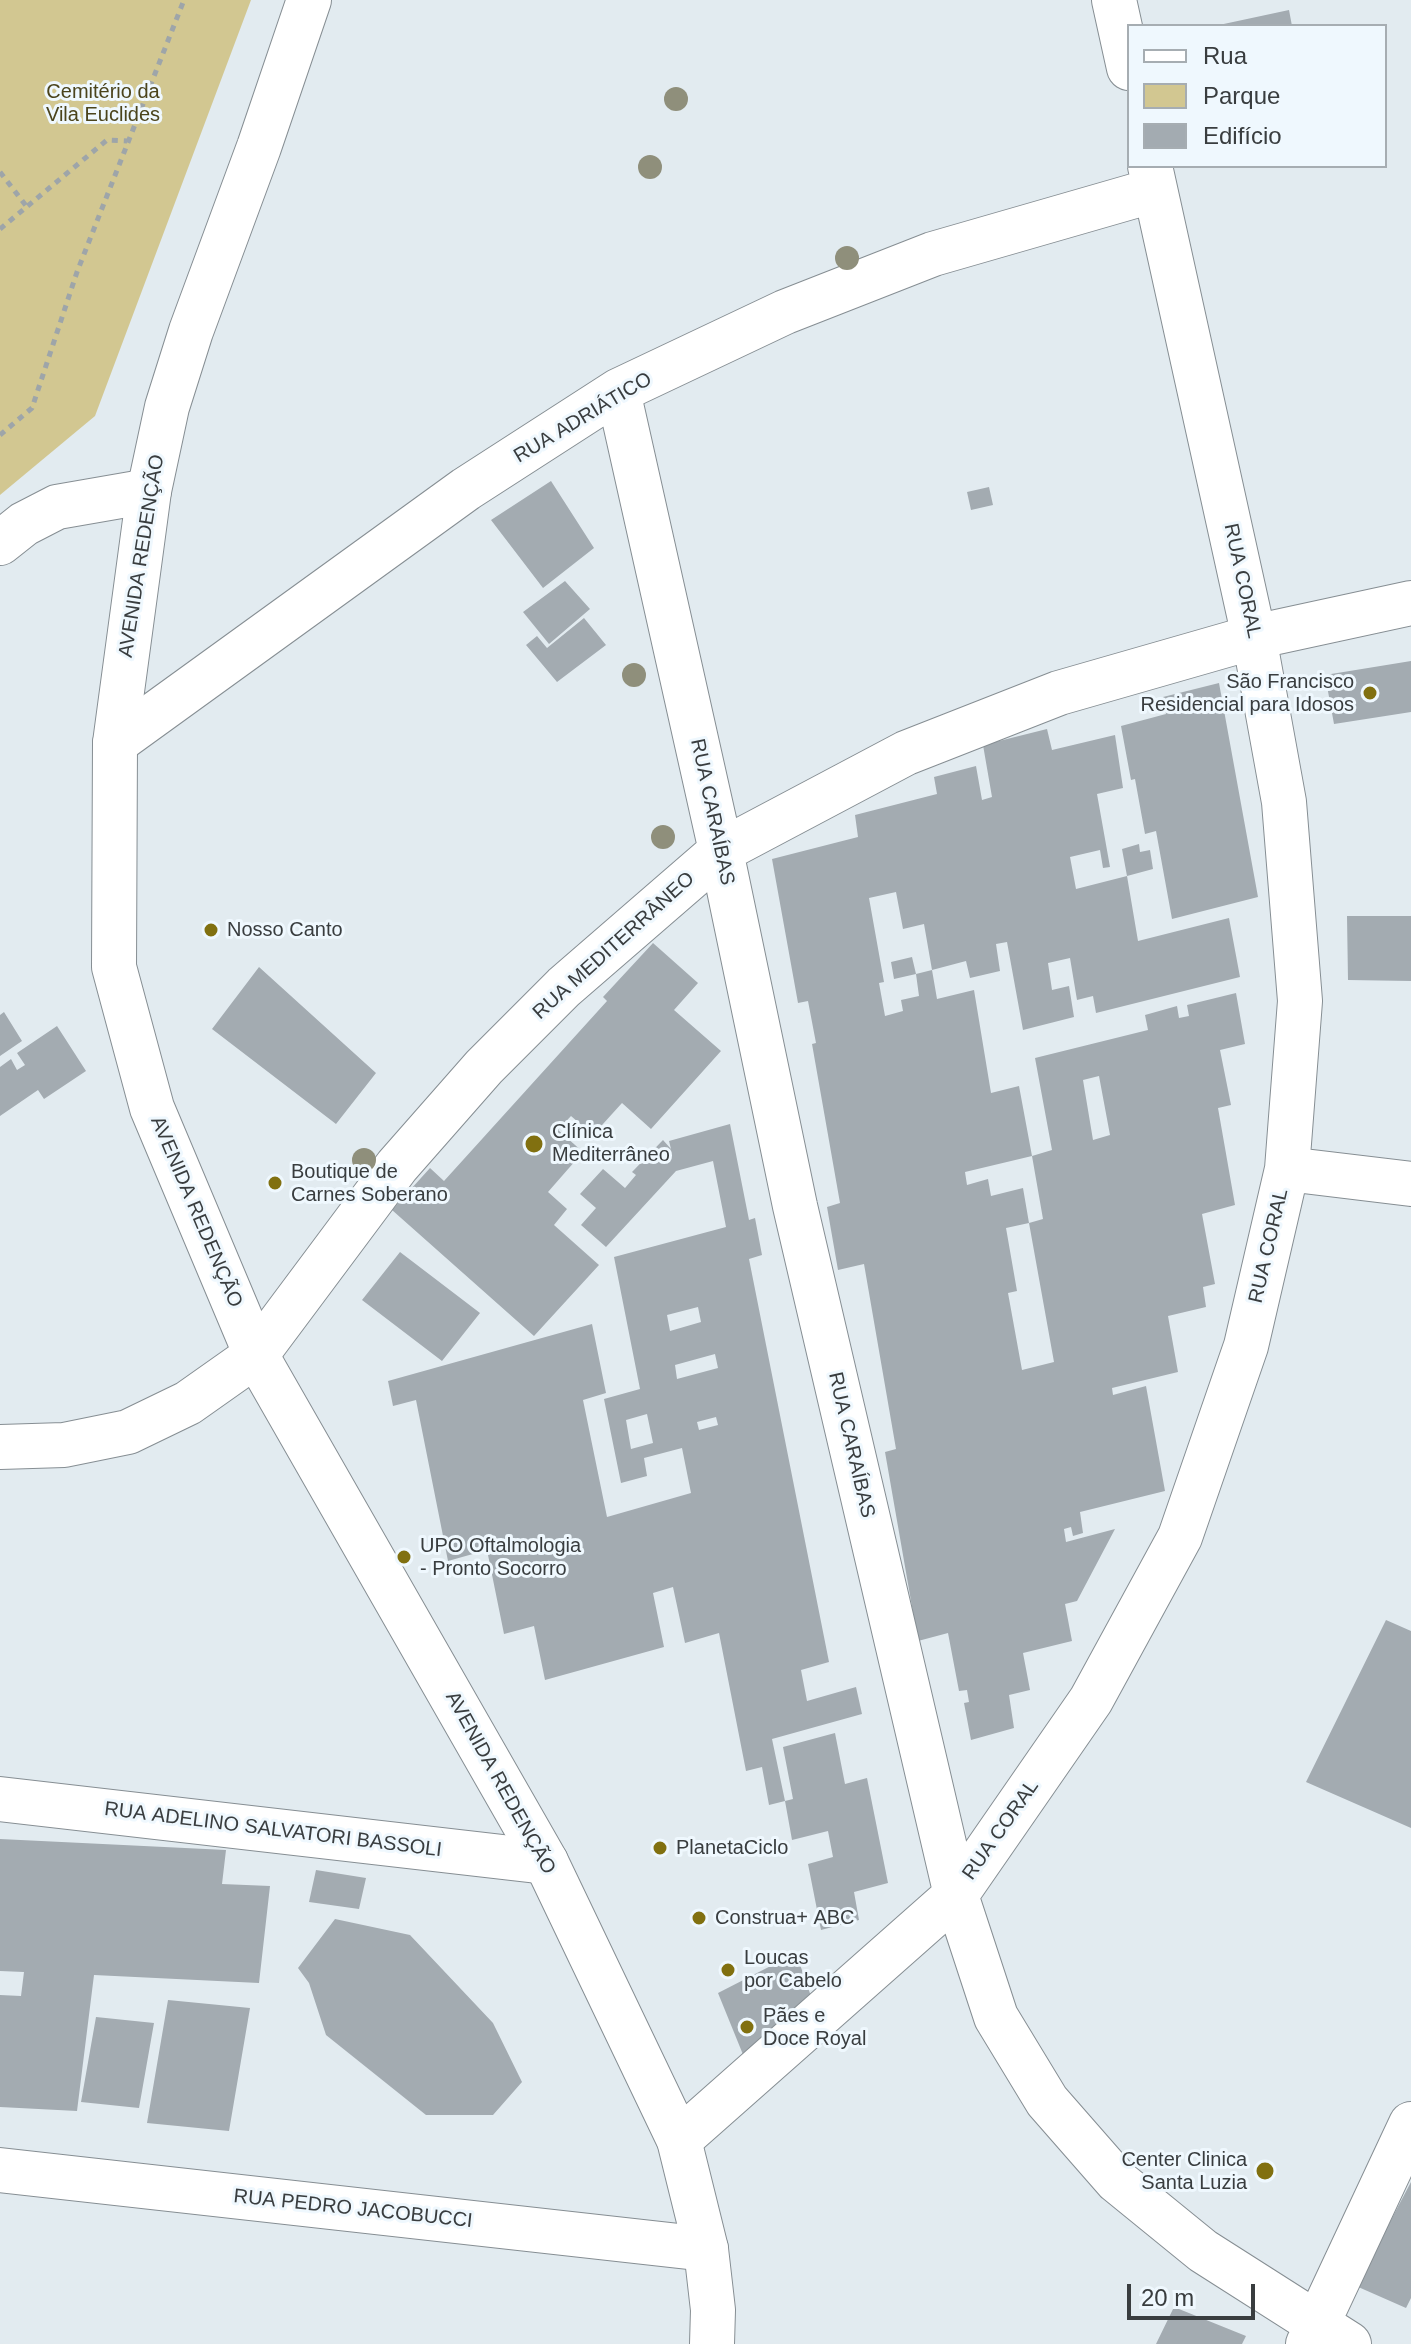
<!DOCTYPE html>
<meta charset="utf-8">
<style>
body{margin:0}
#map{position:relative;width:1411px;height:2344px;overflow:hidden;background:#e2ebf0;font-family:Arial,sans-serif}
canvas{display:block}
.legend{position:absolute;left:1127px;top:24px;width:260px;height:144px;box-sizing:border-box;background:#eff8fe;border:2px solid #a6adb2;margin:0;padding:10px 14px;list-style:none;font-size:24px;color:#393d3f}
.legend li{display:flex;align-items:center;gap:16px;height:40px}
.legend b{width:40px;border:2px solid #a6adb2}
.scale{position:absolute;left:1127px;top:2284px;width:128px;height:36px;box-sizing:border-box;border:4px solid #393d3f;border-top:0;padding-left:10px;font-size:24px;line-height:28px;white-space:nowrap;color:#393d3f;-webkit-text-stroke:6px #eff8fe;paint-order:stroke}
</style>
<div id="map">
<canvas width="1411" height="2344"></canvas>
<ul class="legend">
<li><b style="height:10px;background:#fff"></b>Rua</li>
<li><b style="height:22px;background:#d2c791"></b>Parque</li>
<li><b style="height:22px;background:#a3abb1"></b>Edifício</li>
</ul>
<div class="scale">20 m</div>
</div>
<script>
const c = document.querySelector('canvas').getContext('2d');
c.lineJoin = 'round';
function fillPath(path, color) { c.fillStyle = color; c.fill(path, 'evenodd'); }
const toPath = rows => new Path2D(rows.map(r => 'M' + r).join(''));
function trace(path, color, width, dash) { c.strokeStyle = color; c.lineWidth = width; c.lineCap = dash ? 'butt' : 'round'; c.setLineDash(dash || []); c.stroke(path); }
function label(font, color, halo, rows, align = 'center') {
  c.font = font + ' Arial,sans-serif'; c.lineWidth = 6; c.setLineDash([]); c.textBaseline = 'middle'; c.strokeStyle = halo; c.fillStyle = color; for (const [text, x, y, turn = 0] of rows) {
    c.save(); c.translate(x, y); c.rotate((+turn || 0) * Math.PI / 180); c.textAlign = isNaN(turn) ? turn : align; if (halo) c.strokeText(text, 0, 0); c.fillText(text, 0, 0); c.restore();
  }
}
const green = toPath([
 [0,0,251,0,95,416,0,495]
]);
const building = toPath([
 [1289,10,1292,26,1219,26,1219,25],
 [551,481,594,548,543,588,491,520],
 [989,487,993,505,971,510,967,492],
 [565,581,590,609,549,644,523,612],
 [584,618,606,645,557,682,526,645,537,636,547,648],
 [1411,661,1411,712,1334,724,1325,675],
 [1219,683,1258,897,1172,919,1156,831,1145,834,1135,779,1131,780,1121,726,1166,714,1163,697],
 [1047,729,1052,750,1115,735,1123,788,1097,794,1110,867,1103,868,1100,850,1070,857,1076,889,1127,876,1138,941,1229,918,1240,977,1096,1013,1093,996,1077,1000,1070,958,1048,963,1052,990,1069,986,1074,1017,1023,1030,1007,942,996,944,1000,971,970,978,966,961,932,970,924,924,903,929,896,892,869,898,884,982,879,983,885,1016,903,1011,901,1000,919,996,916,974,932,970,937,999,974,990,991,1093,1019,1086,1032,1156,965,1172,967,1185,988,1179,991,1196,1023,1188,1029,1223,1006,1228,1017,1291,1008,1293,1022,1370,1054,1362,1029,1223,1043,1219,1032,1156,1052,1150,1035,1058,1148,1030,1145,1015,1177,1006,1179,1018,1189,1016,1187,1005,1236,993,1245,1044,1220,1050,1231,1105,1218,1108,1235,1205,1202,1214,1215,1284,1203,1287,1206,1307,1168,1316,1178,1372,1112,1388,1113,1395,1146,1386,1165,1491,1080,1512,1083,1533,1073,1536,1071,1527,1064,1529,1066,1542,1115,1529,1077,1601,1065,1604,1072,1641,1023,1653,1030,1690,1009,1695,1014,1728,971,1740,964,1703,969,1702,967,1690,959,1691,948,1633,918,1641,885,1452,896,1449,864,1264,838,1270,827,1207,840,1203,812,1044,816,1043,808,1001,798,1003,772,859,858,837,855,815,937,794,934,777,976,766,982,800,992,797,983,745],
 [1099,1076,1110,1135,1093,1140,1083,1080],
 [1139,844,1140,852,1150,850,1153,869,1127,876,1122,849],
 [1347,916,1411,916,1411,981,1348,980],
 [653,943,698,983,674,1010,721,1051,651,1129,622,1103,593,1135,571,1116,558,1130,583,1152,548,1192,567,1209,554,1225,599,1265,534,1336,392,1210,430,1168,444,1181,607,1001,603,997],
 [912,957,916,974,894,979,891,962],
 [259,967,376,1073,336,1124,212,1029],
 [4,1012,22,1041,0,1056,0,1015],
 [57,1026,86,1071,44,1099,38,1090,0,1116,0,1067,11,1059,17,1070,25,1065,17,1053],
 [730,1124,749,1220,755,1218,762,1255,749,1259,829,1662,801,1670,807,1701,856,1687,862,1714,772,1739,785,1801,793,1799,783,1747,835,1733,845,1784,867,1778,888,1883,854,1892,859,1920,821,1930,808,1864,833,1857,828,1831,792,1840,785,1801,769,1805,762,1767,746,1771,719,1633,685,1643,673,1587,653,1593,664,1647,545,1680,534,1626,504,1634,487,1550,448,1561,416,1400,393,1406,388,1381,592,1324,606,1393,583,1400,607,1517,691,1493,682,1448,644,1458,647,1476,621,1483,604,1399,640,1389,614,1257,726,1227,713,1161,676,1171,606,1247,581,1225,596,1208,580,1194,603,1169,625,1188,636,1175,632,1172,663,1140,671,1149,669,1141],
 [698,1307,701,1322,670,1331,667,1315],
 [715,1354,718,1368,677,1379,675,1365],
 [647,1414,653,1443,631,1449,626,1420],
 [716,1417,718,1425,699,1430,697,1422],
 [400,1252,480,1313,442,1361,362,1300],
 [1386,1620,1411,1631,1411,1828,1306,1782],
 [0,1839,226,1850,222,1884,270,1886,259,1983,94,1975,77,2111,0,2107,0,1995,21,1996,24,1972,0,1971],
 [316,1870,366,1878,359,1909,309,1902],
 [335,1919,410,1935,493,2023,522,2082,493,2115,426,2115,326,2035,309,1983,298,1968],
 [796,1953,814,2005,744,2057,718,1993],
 [168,2000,250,2008,229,2131,147,2123],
 [96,2017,154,2023,139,2108,81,2102],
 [1411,2182,1411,2298,1406,2308,1356,2286],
 [1174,2307,1246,2336,1242,2344,1156,2344]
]);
const path = toPath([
 [0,172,27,207],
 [0,229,107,140,127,141],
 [0,435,32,408,77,272,184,0]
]);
const minor = toPath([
 [1114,0,1129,68],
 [618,391,721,851,795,1206,956,1895,996,2017,1047,2101,1117,2181,1203,2251,1349,2344],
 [0,543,24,524,57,507,149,491],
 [115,743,466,489,618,391,785,312,933,254,1155,190],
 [1287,1169,1411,1184],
 [0,1447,64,1445,128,1432,188,1403,256,1355,397,1166,484,1067,564,987,721,851,906,753,1059,693,1254,637,1411,603],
 [0,1799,546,1862],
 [679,2140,956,1895,1091,1700,1180,1537,1246,1346,1287,1169,1300,1001,1284,802,1254,637,1150,166],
 [0,2170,706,2249],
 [1308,2344,1411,2124]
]);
const tertiary = toPath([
 [309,0,259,147,191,331,167,407,149,491,115,743,114,967,152,1108,256,1355,546,1862,679,2140,706,2249,713,2310,712,2344]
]);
const trees = [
 [676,99],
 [650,167],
 [847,258],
 [634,675],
 [663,837],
 [364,1160]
];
const markers = [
 [1370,693,8,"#817010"],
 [211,930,8,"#817010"],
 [534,1144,10,"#817010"],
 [275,1183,8,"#817010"],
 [404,1557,8,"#817010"],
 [660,1848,8,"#817010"],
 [699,1918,8,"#817010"],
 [728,1970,8,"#817010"],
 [747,2027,8,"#817010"],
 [1265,2171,10,"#817010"]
];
const parkNames = [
 ["Cemitério da",103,92],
 ["Vila Euclides",103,115]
];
const streetNames = [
 ["RUA ADRIÁTICO",583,418,-31],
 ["AVENIDA REDENÇÃO",142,556,-81],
 ["RUA CORAL",1242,581,78],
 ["RUA CARAÍBAS",712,812,78],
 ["RUA MEDITERRÂNEO",614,946,-42],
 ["AVENIDA REDENÇÃO",196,1212,67],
 ["RUA CORAL",1269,1246,-77],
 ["RUA CARAÍBAS",851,1445,77],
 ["AVENIDA REDENÇÃO",500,1783,61],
 ["RUA ADELINO SALVATORI BASSOLI",273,1830,7],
 ["RUA CORAL",1001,1830,-55],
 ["RUA PEDRO JACOBUCCI",353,2209,6]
];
const poiNames = [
 ["São Francisco",1354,682,"right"],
 ["Residencial para Idosos",1354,705,"right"],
 ["Nosso Canto",227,930],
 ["Clínica",552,1132],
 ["Mediterrâneo",552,1155],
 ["Boutique de",291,1172],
 ["Carnes Soberano",291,1195],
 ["UPO Oftalmologia",420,1546],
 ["- Pronto Socorro",420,1569],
 ["PlanetaCiclo",676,1848],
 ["Construa+ ABC",715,1918],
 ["Loucas",744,1958],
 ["por Cabelo",744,1981],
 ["Pães e",763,2016],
 ["Doce Royal",763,2039],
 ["Center Clinica",1247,2160,"right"],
 ["Santa Luzia",1247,2183,"right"]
];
fillPath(green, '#d2c791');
fillPath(building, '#a3abb1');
trace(minor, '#868e93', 46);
trace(tertiary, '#868e93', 46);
trace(path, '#9ea5a9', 5, [6, 6]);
trace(minor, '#fff', 44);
trace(tertiary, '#fff', 44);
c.fillStyle = '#8f8f7b';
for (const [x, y] of trees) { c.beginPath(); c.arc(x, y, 12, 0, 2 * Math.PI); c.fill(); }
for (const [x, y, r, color] of markers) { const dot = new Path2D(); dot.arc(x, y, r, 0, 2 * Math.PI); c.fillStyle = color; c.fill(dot); trace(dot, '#eff8fe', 3); }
label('20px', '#4b441c', '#eff8fe', parkNames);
label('20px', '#393d3f', '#eff8fe', streetNames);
label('20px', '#393d3f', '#eff8fe', poiNames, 'left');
</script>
